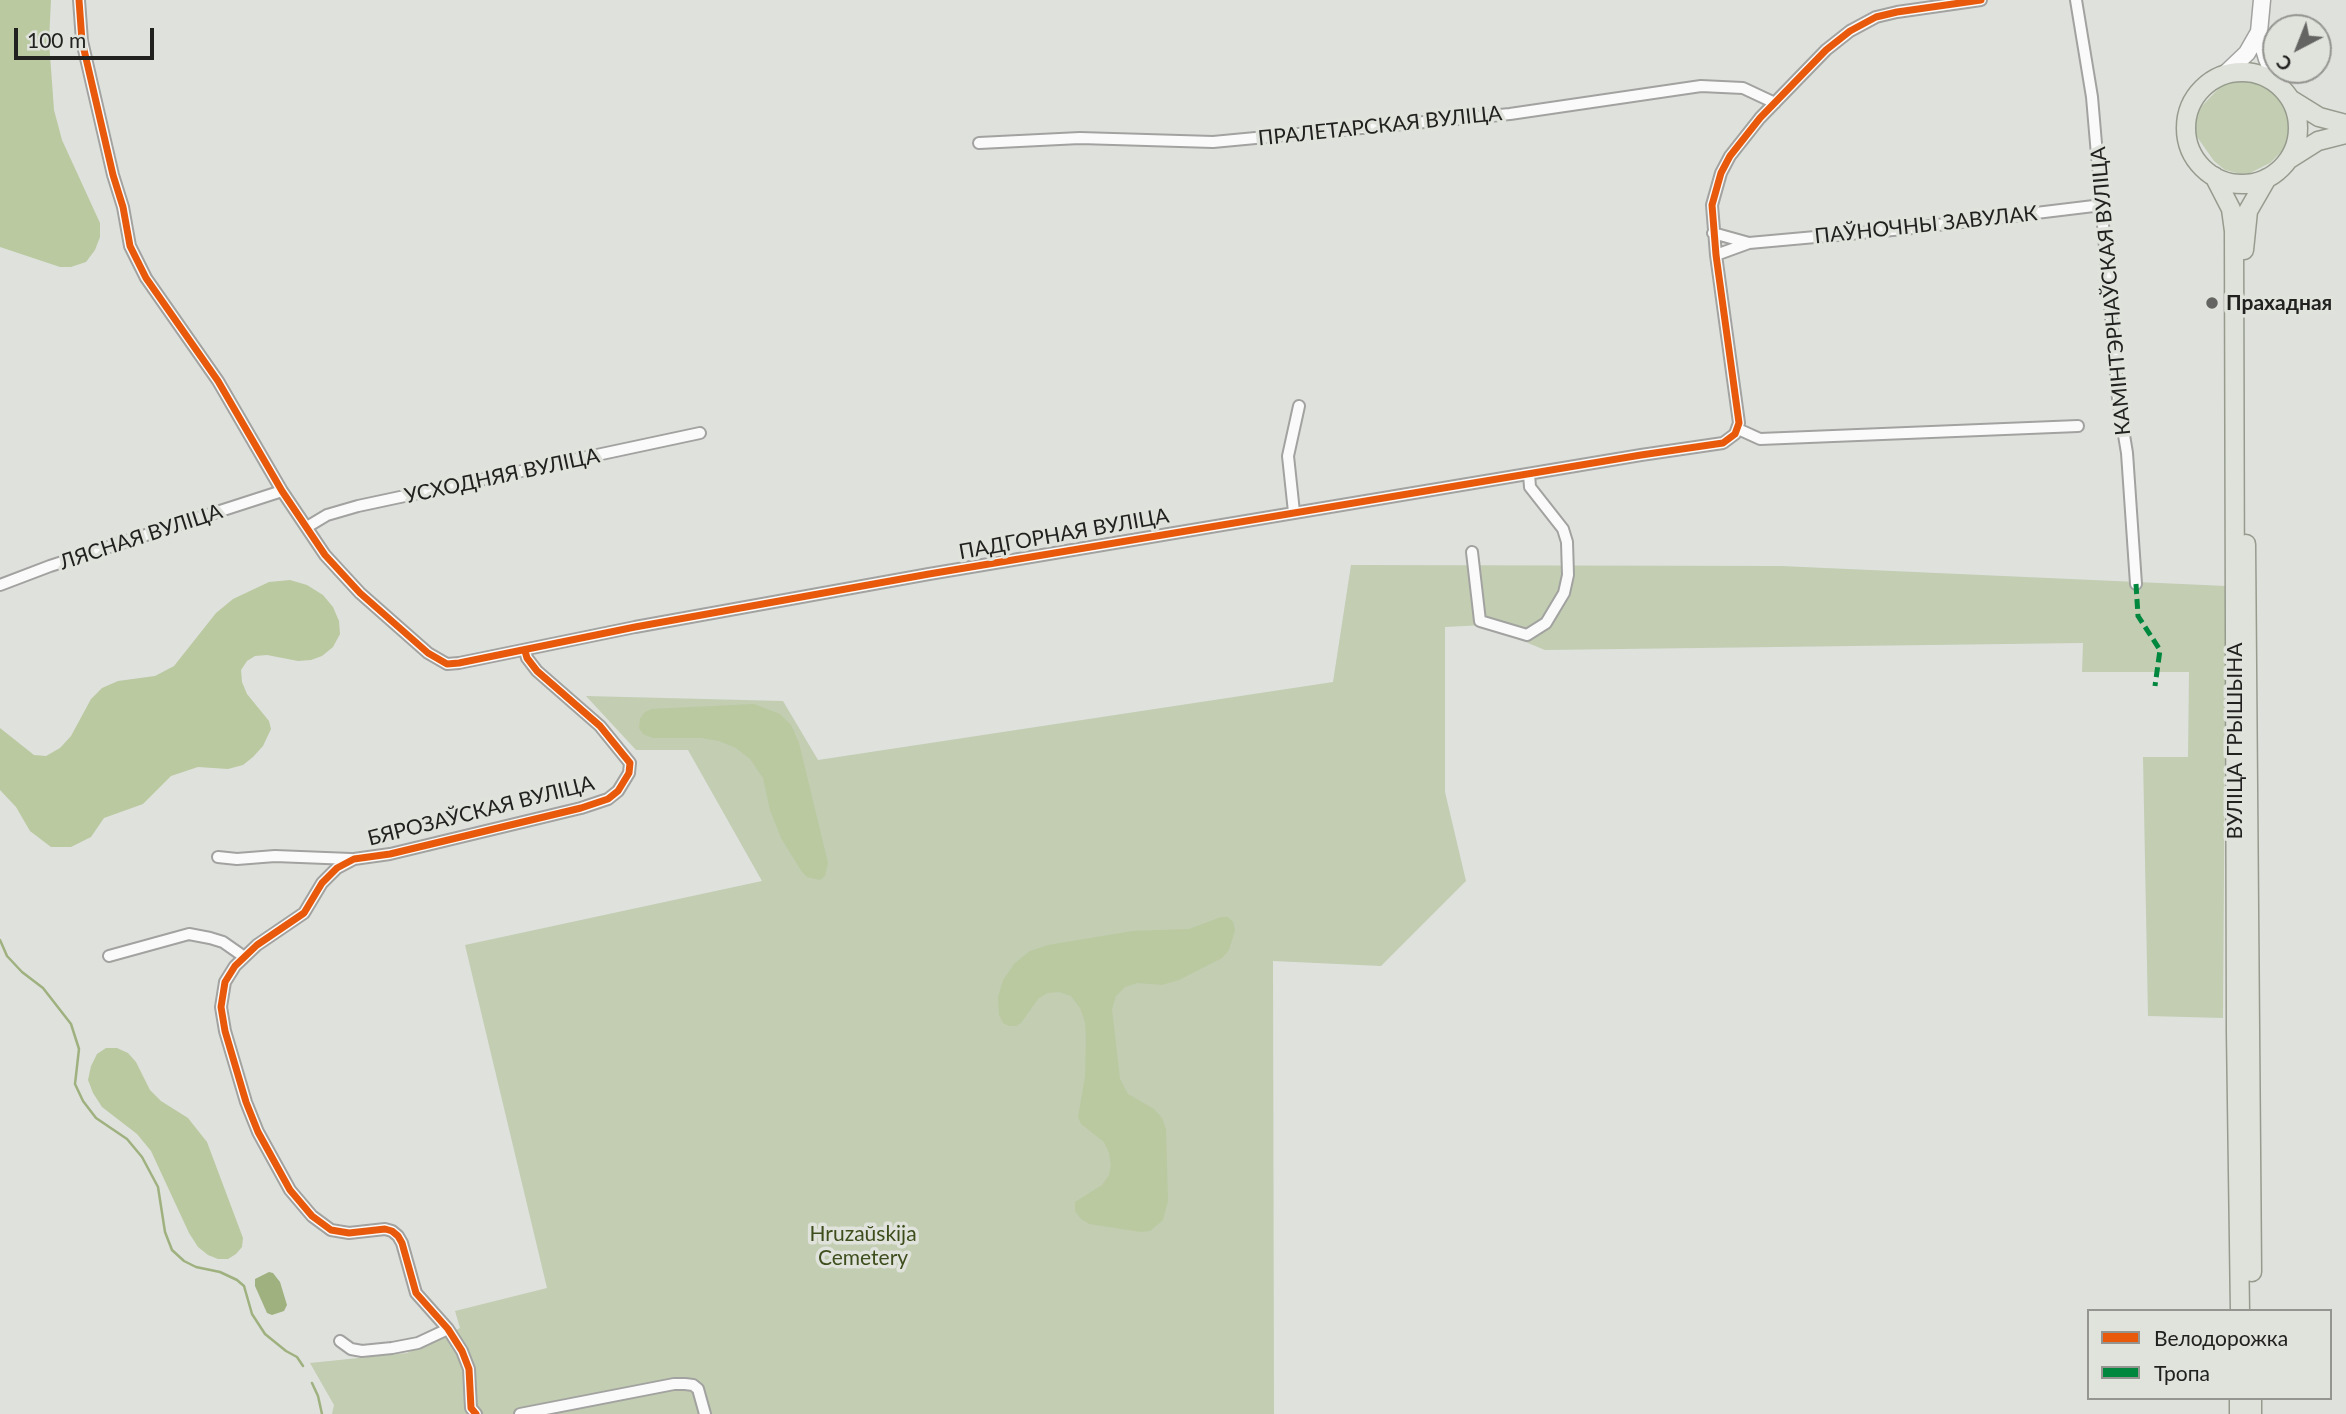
<!DOCTYPE html>
<meta charset="utf-8">
<style>
body{margin:0}
#map{position:relative;width:2346px;height:1414px;overflow:hidden;background:#dfe1dd;font-family:Lato,sans-serif}
canvas{display:block}
.legend{position:absolute;left:2087px;top:1309px;width:245px;height:91px;box-sizing:border-box;background:#e0e2dc;border:2px solid #949591;margin:0;padding:9px 12px;list-style:none;font-size:21px;color:#212220}
.legend li{display:flex;align-items:center;gap:14px;height:35px}
.legend b{width:35px;border:2px solid #949591}
.north{position:absolute;left:2262px;top:14px;width:70px;height:70px;box-sizing:border-box;background:#e0e2dc;border:2px solid #949591;border-radius:50%;rotate:222deg;font-size:19px;font-weight:700;line-height:28px;text-align:center;color:#212220}
.north::after{content:'';display:block;margin:auto;width:24px;height:32px;background:#646562;clip-path:polygon(50% 0,100% 100%,50% 72%,0 100%)}
.scale{position:absolute;left:14px;top:28px;width:140px;height:32px;box-sizing:border-box;border:4px solid #212220;border-top:0;padding-left:9px;font-size:21px;line-height:24px;white-space:nowrap;color:#212220;-webkit-text-stroke:5px #e0e2dc;paint-order:stroke}
</style>
<div id="map">
<canvas width="2346" height="1414"></canvas>
<ul class="legend">
<li><b style="height:9px;background:#e8590c"></b>Велодорожка</li>
<li><b style="height:9px;background:#00873e"></b>Тропа</li>
</ul>
<div class="north">С</div>
<div class="scale">100 m</div>
</div>
<script>
const c = document.querySelector('canvas').getContext('2d');
c.lineJoin = 'round';
function fillPath(path, color) { c.fillStyle = color; c.fill(path, 'evenodd'); }
const toPath = rows => new Path2D(rows.map(r => 'M' + r).join(''));
function trace(path, color, width, dash) { c.strokeStyle = color; c.lineWidth = width; c.lineCap = dash ? 'butt' : 'round'; c.setLineDash(dash || []); c.stroke(path); }
function label(font, color, halo, rows, align = 'center') {
  c.font = font + ' Lato,sans-serif'; c.lineWidth = 7; c.setLineDash([]); c.textBaseline = 'middle'; c.strokeStyle = halo; c.fillStyle = color; for (const [text, x, y, turn = 0] of rows) {
    c.save(); c.translate(x, y); c.rotate((+turn || 0) * Math.PI / 180); c.textAlign = isNaN(turn) ? turn : align; if (halo) c.strokeText(text, 0, 0); c.fillText(text, 0, 0); c.restore();
  }
}
const green = toPath([
 [2233,81,2248,81,2267,86,2282,96,2291,111,2294,126,2291,140,2282,151,2270,163,2250,173,2241,174,2225,170,2214,161,2195,134,2195,122,2201,107,2221,86],
 [1351,565,1781,566,2226,586,2223,1018,2148,1016,2143,757,2188,757,2189,672,2082,672,2083,643,1545,650,1484,625,1445,627,1445,792,1466,881,1381,966,1273,961,1274,1414,332,1414,334,1405,310,1363,407,1353,460,1328,455,1311,547,1288,465,945,762,881,688,750,636,750,586,696,783,701,818,760,1333,682]
]);
const forest = toPath([
 [0,0,51,0,49,41,54,110,62,140,100,223,100,237,95,250,86,262,71,267,60,267,0,247],
 [290,580,307,585,323,595,333,607,339,621,340,634,333,647,322,656,311,660,298,661,267,655,255,656,247,661,241,670,242,682,247,694,269,721,271,729,263,746,253,757,243,765,228,769,198,767,171,776,143,804,104,818,91,837,71,847,51,847,30,831,16,807,0,790,0,728,34,755,46,756,60,748,71,736,91,699,102,688,118,681,155,676,174,666,216,613,233,599,269,582],
 [754,704,780,714,791,725,799,743,828,863,825,876,820,880,807,877,802,872,781,838,770,810,763,778,750,759,736,748,719,741,701,738,653,738,643,734,639,728,640,719,645,712,652,709],
 [1221,917,1228,917,1233,922,1235,930,1229,950,1222,958,1179,980,1162,985,1137,983,1125,987,1116,996,1112,1009,1120,1079,1128,1094,1154,1109,1162,1118,1166,1129,1168,1201,1163,1220,1150,1231,1141,1232,1089,1224,1081,1219,1075,1211,1075,1202,1102,1185,1109,1175,1111,1165,1109,1153,1104,1142,1081,1124,1078,1117,1085,1077,1086,1039,1085,1022,1080,1008,1071,996,1059,992,1047,993,1038,999,1021,1023,1016,1026,1009,1026,1003,1023,999,1015,998,997,1003,980,1015,963,1030,951,1048,945,1133,931,1189,929],
 [106,1048,117,1048,128,1053,136,1062,150,1090,161,1101,188,1118,207,1142,243,1238,242,1247,236,1254,228,1259,218,1259,208,1255,198,1247,189,1233,151,1151,137,1134,102,1107,93,1093,88,1080,91,1066,97,1054]
]);
const water = toPath([
 [269,1272,273,1273,280,1282,287,1305,284,1311,272,1315,267,1313,255,1286,255,1279]
]);
const stream = toPath([
 [0,940,7,956,22,972,43,988,71,1024,79,1049,75,1084,83,1101,96,1118,127,1139,142,1157,158,1187,165,1232,172,1250,184,1261,196,1267,220,1272,237,1280,244,1286,252,1314,265,1334,286,1351,297,1357,303,1366],
 [312,1383,318,1396,322,1414]
]);
const street = toPath([
 [79,0,82,41,113,175,123,207,130,246,146,278,218,381,282,491,325,555,360,593,428,653,447,664,459,663,635,627,929,574,1641,455,1723,443,1735,434,1739,423,1716,255,1712,205,1721,173,1730,156,1760,118,1826,50,1850,31,1876,17,1897,12,1981,0],
 [2076,0,2092,97,2118,399,2127,453,2136,584],
 [979,143,1080,138,1213,142,1510,114,1701,86,1743,88,1775,103],
 [1713,233,1749,243,1904,229,2102,205],
 [1716,255,1749,243],
 [1738,429,1760,439,2078,426],
 [1294,512,1288,456,1299,406],
 [307,527,327,515,358,506,700,433],
 [1472,552,1480,621,1527,635,1546,623,1564,593,1568,575,1567,542,1563,529,1530,487,1529,474],
 [0,585,50,566,282,491],
 [218,857,237,859,275,856,351,859],
 [109,956,189,934,210,938,223,942,243,956],
 [340,1341,351,1349,362,1351,392,1348,418,1343,448,1329],
 [476,1414,471,1408,469,1369,462,1351,448,1329,416,1293,402,1243,398,1236,392,1231,385,1229,349,1233,331,1230,312,1216,290,1190,258,1132,246,1102,225,1031,221,1007,225,982,235,966,257,945,304,913,322,883,337,868,354,859,390,854,581,808,608,799,618,791,629,773,630,763,600,726,537,671,527,658,525,651],
 [520,1414,674,1384,685,1384,693,1385,698,1389,705,1414]
]);
const secondary = toPath([
 [2262,0,2259,32,2267,59,2278,85],
 [2225,74,2247,53,2259,32]
]);
const primary = toPath([
 '2186 128a56 56 0 1 1 112 0a56 56 0 1 1-112 0Z',
 [2290,99,2319,117,2346,124],
 [2288,160,2318,141,2346,134],
 [2214,176,2231,209,2234,231,2236,1032,2240,1311],
 [2244,250,2248,211,2267,178],
 [2246,544,2252,1272],
 [2239,1414,2239,1398],
 [2252,1414,2252,1398]
]);
const quiet = toPath([
 [2136,584,2138,616,2160,650,2155,686]
]);
const cycleway = toPath([
 [79,0,82,41,113,175,123,207,130,246,146,278,218,381,282,491,325,555,360,593,428,653,447,664,459,663,635,627,929,574,1641,455,1723,443,1735,434,1739,423,1716,255,1712,205,1721,173,1730,156,1760,118,1826,50,1850,31,1876,17,1897,12,1981,0],
 [476,1414,471,1408,469,1369,462,1351,448,1329,416,1293,402,1243,398,1236,392,1231,385,1229,349,1233,331,1230,312,1216,290,1190,258,1132,246,1102,225,1031,221,1007,225,982,235,966,257,945,304,913,322,883,337,868,354,859,390,854,581,808,608,799,618,791,629,773,630,763,600,726,537,671,527,658,525,651]
]);
const markers = [
 [2212,303,7,"#646562"]
];
const streetNames = [
 ["ПРАЛЕТАРСКАЯ ВУЛІЦА",1380,126,-6],
 ["ПАЎНОЧНЫ ЗАВУЛАК",1926,225,-6],
 ["КАМІНТЭРНАЎСКАЯ ВУЛІЦА",2111,291,-95],
 ["УСХОДНЯЯ ВУЛІЦА",502,476,-12],
 ["ПАДГОРНАЯ ВУЛІЦА",1064,534,-10],
 ["ЛЯСНАЯ ВУЛІЦА",141,537,-18],
 ["ВУЛІЦА ГРЫШЫНА",2235,741,-90],
 ["БЯРОЗАЎСКАЯ ВУЛІЦА",481,811,-14]
];
const poiNames = [
 ["Прахадная",2226,303]
];
const parkNames = [
 ["Hruzaŭskija",863,1234],
 ["Cemetery",863,1258]
];
fillPath(green, '#c2cdb2');
fillPath(forest, '#bac9a0');
fillPath(water, '#9fb17f');
trace(stream, '#9fb17f', 2.5);
trace(street, '#a2a3a0', 14);
trace(secondary, '#a2a3a0', 19);
trace(primary, '#969b8e', 21);
trace(street, '#fafafa', 10);
trace(secondary, '#fafafa', 16);
trace(primary, '#dfe2da', 18);
trace(quiet, '#00873e', 5, [10, 5]);
trace(cycleway, '#e8590c', 7);
for (const [x, y, r, color] of markers) { const dot = new Path2D(); dot.arc(x, y, r, 0, 2 * Math.PI); c.fillStyle = color; c.fill(dot); trace(dot, '#e0e2dc', 2.5); }
label('21px', '#212220', '#e0e2dc', streetNames);
label('bold 21px', '#212220', '#e0e2dc', poiNames, 'left');
label('21px', '#3d4d1b', '#e0e2dc', parkNames);
</script>
